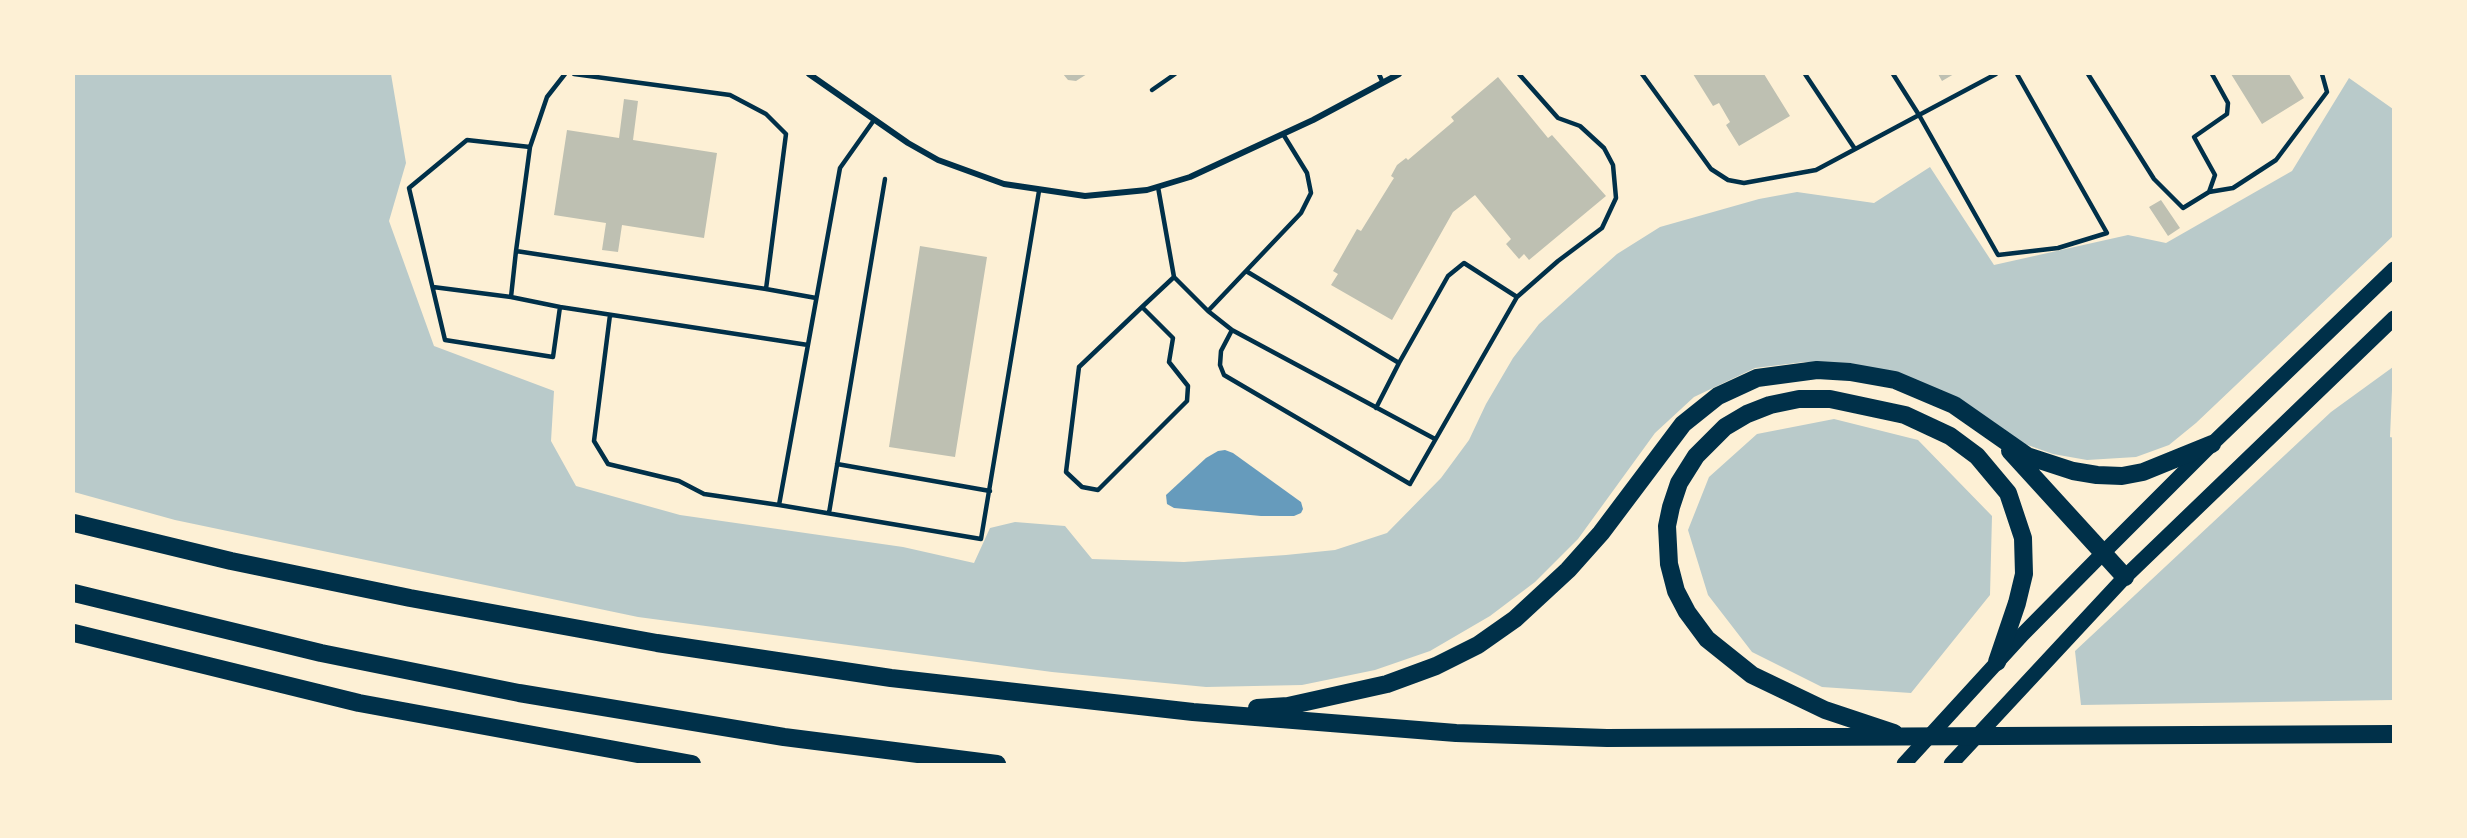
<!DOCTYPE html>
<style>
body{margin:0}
#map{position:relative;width:2467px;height:838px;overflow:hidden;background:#fdf0d5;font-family:"PT Serif",serif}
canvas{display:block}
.frame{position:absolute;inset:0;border:75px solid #fdf0d5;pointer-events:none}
</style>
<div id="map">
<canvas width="2467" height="838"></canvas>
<div class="frame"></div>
</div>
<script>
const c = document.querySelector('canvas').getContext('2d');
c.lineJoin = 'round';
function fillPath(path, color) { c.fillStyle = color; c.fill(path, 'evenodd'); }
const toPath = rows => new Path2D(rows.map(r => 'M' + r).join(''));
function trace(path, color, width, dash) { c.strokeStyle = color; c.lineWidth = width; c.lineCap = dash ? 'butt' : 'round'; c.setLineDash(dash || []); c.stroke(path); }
const green = toPath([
 [74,74,391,74,406,163,389,221,434,346,554,391,551,441,576,486,680,515,903,547,974,563,990,528,1015,522,1065,526,1092,559,1184,562,1286,555,1335,550,1387,533,1441,478,1469,440,1486,404,1513,358,1539,324,1580,287,1617,254,1660,227,1759,199,1797,192,1874,203,1930,167,1994,265,2128,235,2166,243,2292,171,2349,78,2393,109,2393,236,2196,423,2169,445,2136,457,2087,460,2053,454,2022,443,1855,365,1804,362,1755,368,1694,397,1655,433,1578,539,1535,582,1490,616,1430,651,1375,670,1302,685,1206,687,1052,672,638,617,175,520,74,492],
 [2393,367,2390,437,2394,438,2393,700,2081,705,2075,651,2331,412],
 [1834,419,1918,440,1992,516,1990,595,1911,693,1822,687,1752,652,1708,595,1688,530,1709,477,1757,434]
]);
const water = toPath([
 [1225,450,1233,453,1301,502,1303,509,1301,513,1294,516,1261,516,1174,508,1167,504,1166,495,1206,458,1218,451]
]);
const building = toPath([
 [1063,74,1087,74,1076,81,1068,80],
 [1693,74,1764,74,1790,116,1739,146,1726,125,1730,122,1719,103,1713,106],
 [1938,74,1954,74,1942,81],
 [2231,74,2289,74,2304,98,2262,124],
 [1498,77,1548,138,1552,135,1606,196,1529,260,1524,254,1519,259,1506,244,1511,239,1475,195,1453,212,1392,320,1331,285,1338,274,1333,271,1357,229,1361,231,1392,181,1394,178,1391,176,1397,165,1406,158,1408,160,1454,121,1451,117],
 [624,99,638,101,633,140,717,153,704,238,622,225,618,252,602,250,606,223,554,215,567,130,619,138],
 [2161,200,2180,228,2168,236,2149,207],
 [920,246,987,257,955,457,889,447]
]);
const service = toPath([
 [565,74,547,97,530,147,516,251,766,289,786,134,766,114,730,95,574,74],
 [1379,74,1383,83],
 [1642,74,1711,169,1728,180,1744,183,1816,170,1919,115,1893,74],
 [1805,74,1855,149],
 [1996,74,1919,115,1998,255,2058,248,2107,233,2017,74],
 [2088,74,2154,179,2183,208,2209,192,2215,175,2194,137,2227,114,2228,103,2212,74],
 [1152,90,1175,74],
 [874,120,840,168,779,505,981,539,1039,191],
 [530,147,467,140,409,188,445,340,553,357,560,307,808,345],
 [2209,192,2233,188,2276,160,2327,92,2322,74],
 [516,251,511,297,560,307],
 [1246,271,1399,363,1376,408],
 [1174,277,1208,311,1301,213,1311,193,1307,173,1283,134],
 [433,287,511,297],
 [766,289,816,298],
 [1142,307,1173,338,1169,362,1188,386,1187,401,1098,490,1082,487,1066,472,1079,367,1142,307,1174,277,1158,187],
 [1208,311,1232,330,1221,351,1220,365,1224,375,1410,484,1517,297,1558,261,1602,228,1616,198,1613,165,1604,148,1580,126,1558,118,1519,74],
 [610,315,594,441,608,464,679,481,704,494,779,505],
 [1232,330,1435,439],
 [1399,363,1448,276,1464,263,1517,297],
 [837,464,990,491],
 [829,513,885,179]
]);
const minor = toPath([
 [809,74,908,143,938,160,1004,184,1085,196,1147,190,1190,177,1313,120,1399,74]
]);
const primary = toPath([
 [1904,764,2023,634,2104,552,2212,444,2394,269],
 [1951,764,2125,577,2394,318]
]);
const motorway = toPath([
 [2010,451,2125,577],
 [74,523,231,561,410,598,657,643,891,678,1193,712,1456,733,1607,738,2394,734],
 [74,593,321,653,519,693,784,737,997,764],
 [74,633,359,703,692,764],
 [1257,708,1288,706,1387,684,1436,666,1478,645,1515,619,1568,570,1601,533,1683,424,1718,396,1757,378,1817,370,1850,372,1895,380,1954,405,2027,456,2073,471,2097,475,2122,476,2143,472,2212,444],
 [1894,733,1825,710,1752,675,1707,639,1687,612,1676,591,1669,564,1667,526,1671,507,1679,483,1696,456,1725,427,1747,414,1770,405,1799,399,1830,399,1905,415,1950,436,1977,456,2008,493,2023,538,2024,574,2017,603,1997,662]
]);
fillPath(green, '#b9caca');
fillPath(water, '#669bbc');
fillPath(building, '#bec0b2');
trace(service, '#003049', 4.5);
trace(minor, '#003049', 6);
trace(primary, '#003049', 15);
trace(motorway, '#003049', 18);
</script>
